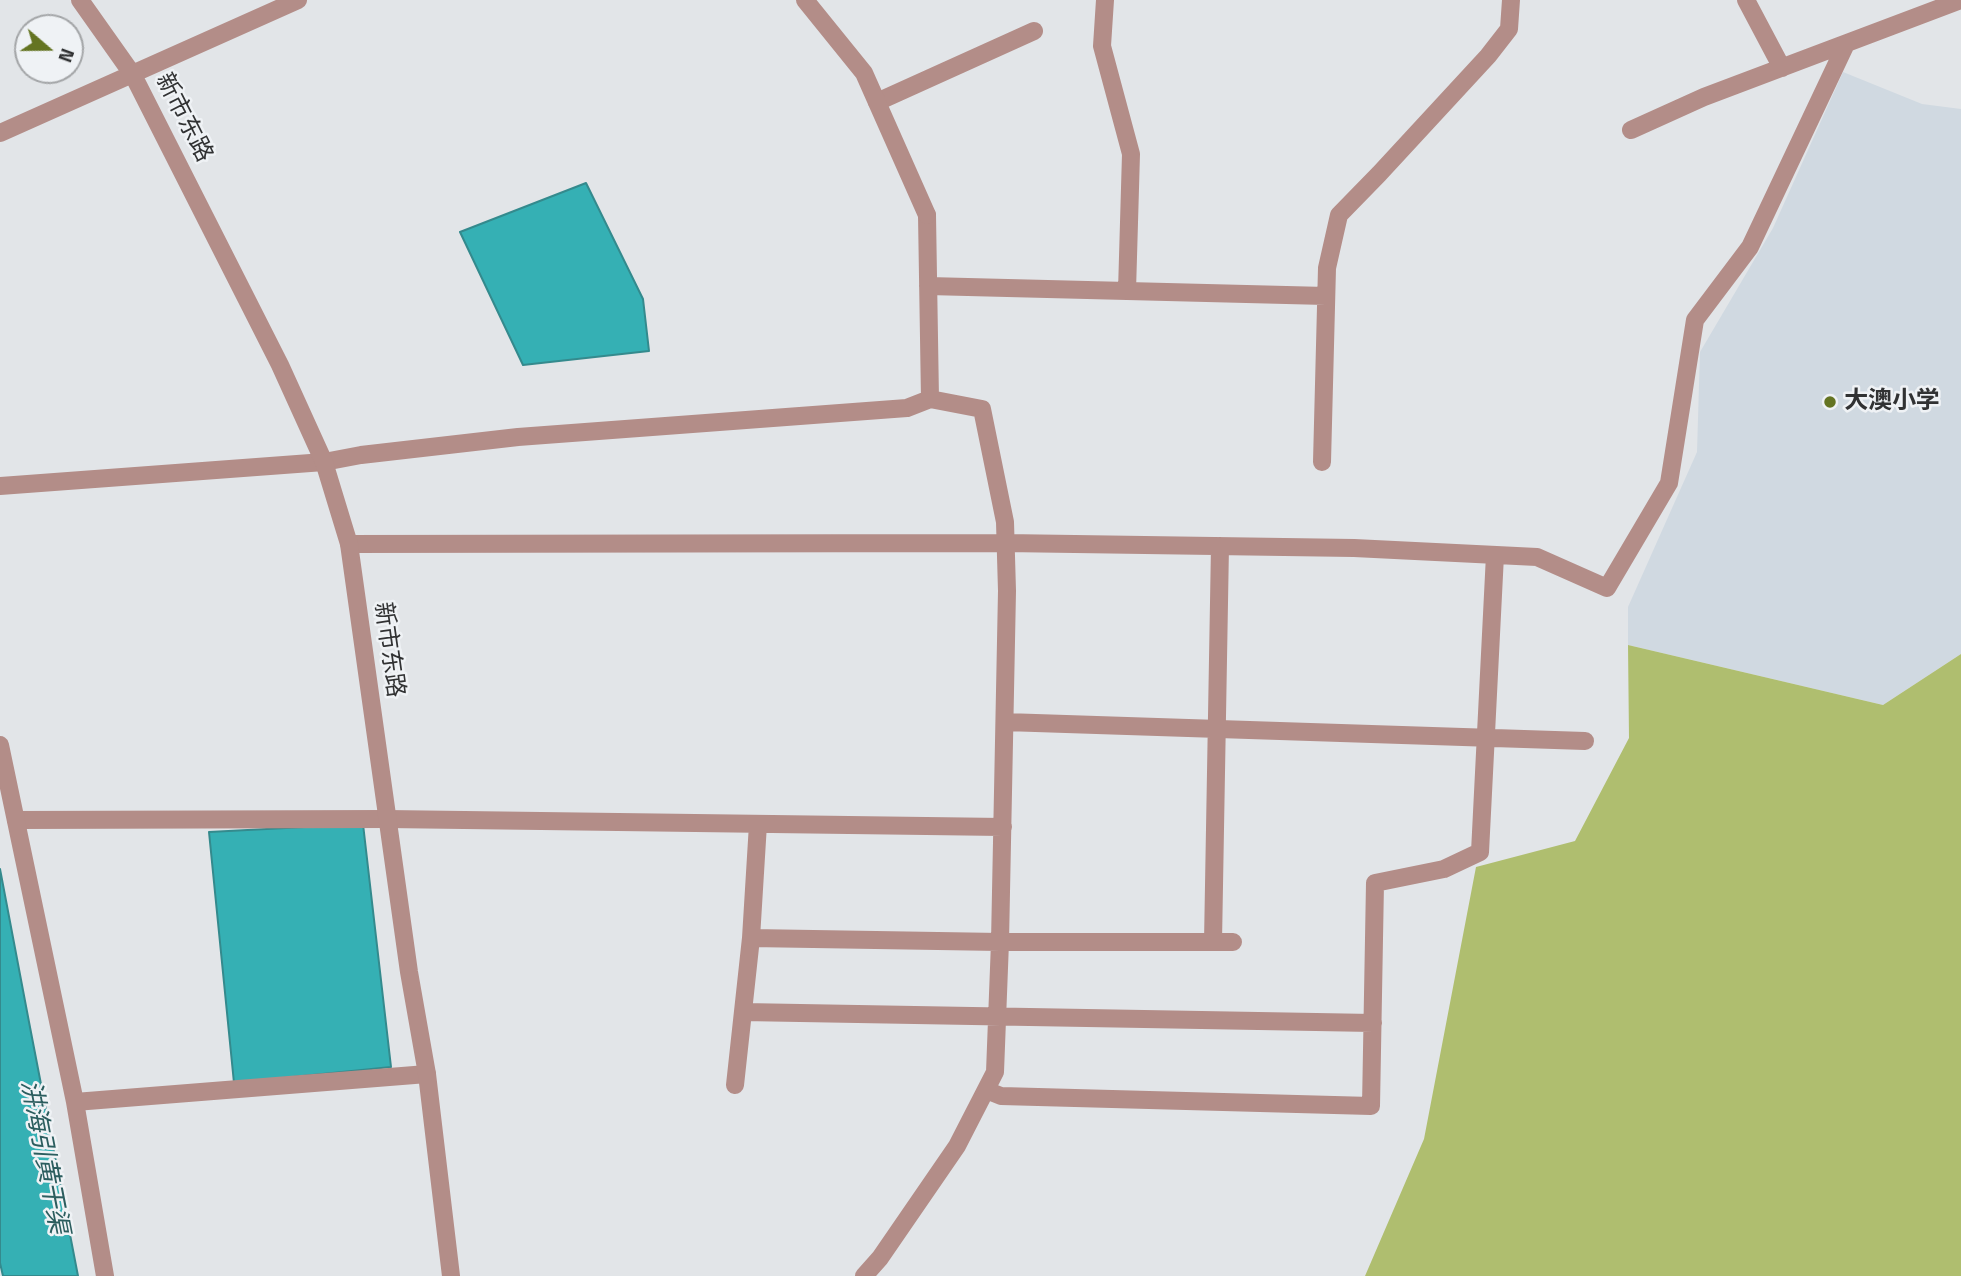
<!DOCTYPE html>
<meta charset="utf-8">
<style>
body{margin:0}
#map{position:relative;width:1961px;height:1276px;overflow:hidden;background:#e2e5e8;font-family:"Titillium Web",sans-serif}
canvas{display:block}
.north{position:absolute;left:14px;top:14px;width:70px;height:70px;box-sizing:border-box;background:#eff2f5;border:2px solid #a3a5a7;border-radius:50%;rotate:110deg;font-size:19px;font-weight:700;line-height:28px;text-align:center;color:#313233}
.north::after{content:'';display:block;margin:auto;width:24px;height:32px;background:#647422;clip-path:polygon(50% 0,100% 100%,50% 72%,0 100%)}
</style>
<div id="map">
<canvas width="1961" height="1276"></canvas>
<div class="north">N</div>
</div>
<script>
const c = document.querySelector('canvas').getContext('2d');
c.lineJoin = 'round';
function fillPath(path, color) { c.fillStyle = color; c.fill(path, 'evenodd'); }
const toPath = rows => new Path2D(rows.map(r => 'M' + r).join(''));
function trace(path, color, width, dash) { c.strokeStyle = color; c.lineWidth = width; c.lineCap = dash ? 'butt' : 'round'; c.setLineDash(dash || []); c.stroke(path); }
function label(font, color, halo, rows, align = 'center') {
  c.font = font + ' "Titillium Web","Noto Sans SC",sans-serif'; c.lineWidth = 5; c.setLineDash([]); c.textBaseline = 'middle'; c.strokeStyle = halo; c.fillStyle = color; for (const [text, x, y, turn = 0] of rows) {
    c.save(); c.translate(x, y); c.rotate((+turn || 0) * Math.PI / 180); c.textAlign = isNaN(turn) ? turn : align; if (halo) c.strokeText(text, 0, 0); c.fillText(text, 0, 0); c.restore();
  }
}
const built = toPath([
 [1843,72,1922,104,1961,109,1961,654,1883,705,1628,645,1628,607,1697,452,1700,352,1773,228]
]);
const forest = toPath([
 [1628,645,1883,705,1961,654,1961,1276,1365,1276,1424,1139,1476,867,1575,841,1629,738]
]);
const water = toPath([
 [586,183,643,299,649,351,523,365,460,232,586,183],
 [363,824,391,1067,234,1083,209,832,363,824],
 [0,869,29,1022,78,1276,3,1276,0,1263,0,869]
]);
const service = toPath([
 [1105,0,1102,46,1131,154,1127,291],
 [1746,0,1782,68],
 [877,102,1034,31],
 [1631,130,1704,97,1961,0],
 [927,215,930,399,982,409,1005,522,1007,591,1000,942,1233,942],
 [928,286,1326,296],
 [1322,462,1327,268,1339,215,1379,174,1488,56,1509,29,1511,0],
 [0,486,324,462,361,455,518,437,907,408,930,399],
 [349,544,1005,543,1354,548,1537,557,1607,588,1669,483,1695,320,1750,247,1846,44],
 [1005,722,1585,741],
 [16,820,387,819,1003,827],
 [751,938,1000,942,995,1072,957,1146,880,1258,864,1276],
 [1213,942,1220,546],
 [743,1012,1373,1023],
 [735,1085,751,938,758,824],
 [986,1090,1001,1096,1371,1106,1375,883,1444,869,1480,852,1495,555]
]);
const minor = toPath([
 [805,0,864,73,927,215],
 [0,745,75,1102,105,1276],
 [75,1102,427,1074]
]);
const tertiary = toPath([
 [80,0,133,75,280,365,324,462,349,544,409,972,427,1074,451,1276],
 [0,133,298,0]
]);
const markers = [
 [1830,402,7,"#647422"]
];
const streetNames = [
 ["新市东路",183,118,63],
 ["新市东路",388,650,82]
];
const poiNames = [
 ["大澳小学",1844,402]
];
const waterNames = [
 ["汫海引黄干渠",43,1157,79]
];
fillPath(built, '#d0d9e1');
fillPath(forest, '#afbe6f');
fillPath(water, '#35b0b4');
trace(water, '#348a8d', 2);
trace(service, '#b38d88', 18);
trace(minor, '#b38d88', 18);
trace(tertiary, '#b38d88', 18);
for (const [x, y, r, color] of markers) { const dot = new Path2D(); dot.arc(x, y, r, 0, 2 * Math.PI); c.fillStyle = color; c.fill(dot); trace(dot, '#eff2f5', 2.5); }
label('24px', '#313233', '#eff2f5', streetNames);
label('bold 24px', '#313233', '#eff2f5', poiNames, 'left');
label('italic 26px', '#2b5d5e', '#eff2f5', waterNames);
</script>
